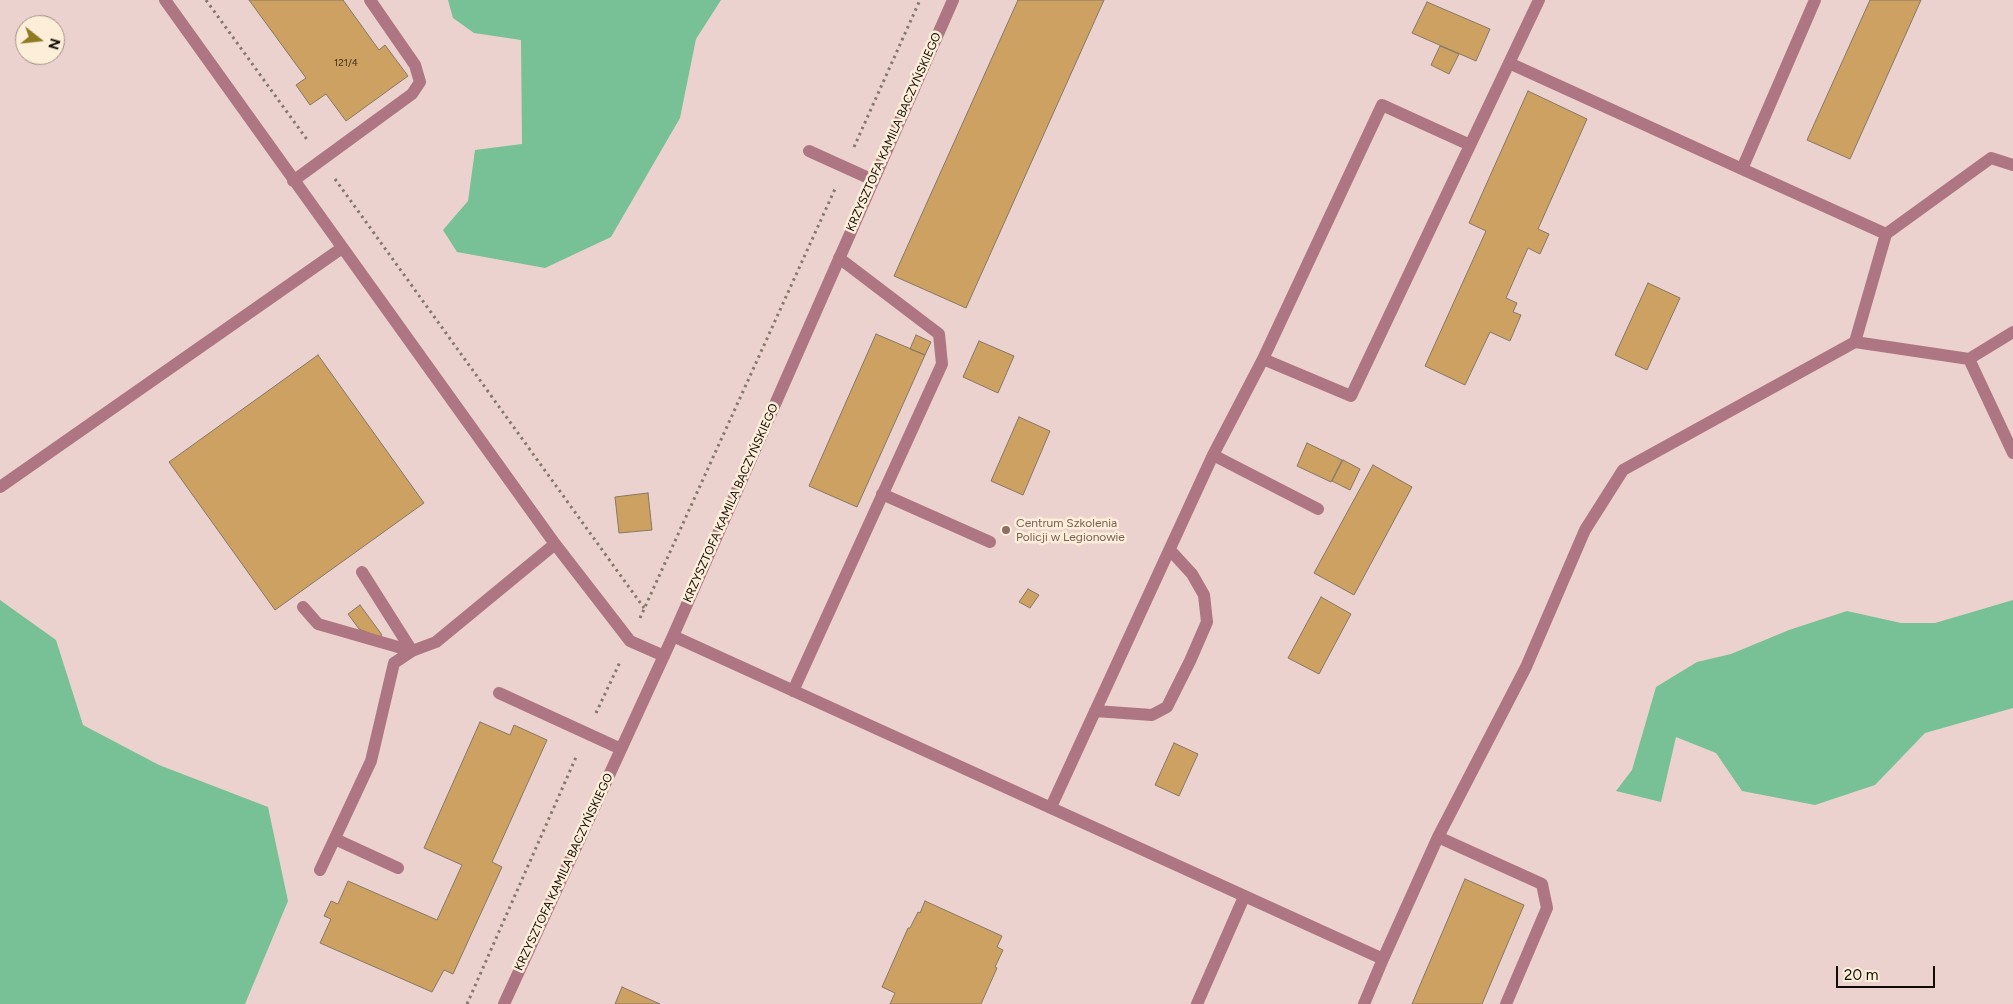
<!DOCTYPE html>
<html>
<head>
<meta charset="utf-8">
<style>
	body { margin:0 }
	#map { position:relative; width:2013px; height:1004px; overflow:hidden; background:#f0e1cc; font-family:Figtree,sans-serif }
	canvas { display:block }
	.north { position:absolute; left:15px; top:15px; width:50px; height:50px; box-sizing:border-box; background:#fdeed9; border:1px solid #9e9384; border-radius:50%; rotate:106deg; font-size:14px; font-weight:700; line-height:20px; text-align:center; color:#100b05 }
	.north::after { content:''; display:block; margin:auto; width:18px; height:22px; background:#8f7b21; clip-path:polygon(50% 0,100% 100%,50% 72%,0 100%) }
	.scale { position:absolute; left:1836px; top:966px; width:99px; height:22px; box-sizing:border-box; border:2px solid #100b05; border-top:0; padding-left:6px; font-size:15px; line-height:18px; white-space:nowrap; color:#100b05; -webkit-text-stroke:4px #fdeed9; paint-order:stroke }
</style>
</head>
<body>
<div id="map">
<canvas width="2013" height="1004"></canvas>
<div class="north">N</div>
<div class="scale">20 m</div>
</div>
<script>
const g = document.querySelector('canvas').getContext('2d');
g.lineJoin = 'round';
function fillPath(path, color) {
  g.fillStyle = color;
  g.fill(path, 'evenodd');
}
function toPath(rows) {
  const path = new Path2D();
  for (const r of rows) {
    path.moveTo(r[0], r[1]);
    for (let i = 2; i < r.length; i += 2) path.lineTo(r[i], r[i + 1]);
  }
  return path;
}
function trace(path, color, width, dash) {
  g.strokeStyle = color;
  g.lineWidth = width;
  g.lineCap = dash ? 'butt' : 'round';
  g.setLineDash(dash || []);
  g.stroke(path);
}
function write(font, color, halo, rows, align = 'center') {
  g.font = font + ' Figtree,sans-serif';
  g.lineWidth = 5;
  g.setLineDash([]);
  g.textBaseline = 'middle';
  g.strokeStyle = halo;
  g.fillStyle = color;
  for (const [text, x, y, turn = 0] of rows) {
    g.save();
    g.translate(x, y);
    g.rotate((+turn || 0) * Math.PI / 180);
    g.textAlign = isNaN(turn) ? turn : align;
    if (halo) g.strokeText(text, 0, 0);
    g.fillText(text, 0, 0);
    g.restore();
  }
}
const education = toPath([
	[0,0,2013,0,2013,1004,0,1004],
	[25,25,55,25,55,55,25,55]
]);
const forest = toPath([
	[448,0,721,0,696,39,680,118,611,237,545,268,457,252,443,230,468,201,475,150,522,144,521,40,474,33,453,18],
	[0,600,56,640,83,725,159,765,268,807,288,901,245,1004,0,1004],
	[2013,600,2013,708,1925,733,1875,785,1815,805,1742,791,1716,753,1676,737,1661,802,1616,791,1632,770,1656,687,1697,662,1731,654,1789,630,1847,611,1901,623,1935,623]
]);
const building = toPath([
	[249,0,343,0,379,50,385,45,408,76,346,121,326,94,310,105,296,85,306,78,249,0],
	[1018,0,1104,0,966,308,894,276,1018,0],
	[1870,0,1921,0,1850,159,1807,140,1870,0],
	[1427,2,1490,29,1476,61,1412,33,1427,2],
	[1440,46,1459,54,1449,74,1431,65,1440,46],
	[1528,91,1587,119,1538,229,1549,234,1540,254,1528,248,1506,298,1517,303,1513,312,1521,315,1510,341,1490,332,1465,385,1425,366,1486,231,1469,223,1528,91],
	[1648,283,1680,298,1647,370,1615,355,1648,283],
	[876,334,925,355,857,507,809,486,876,334],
	[916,335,931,342,925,355,910,349,916,335],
	[979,341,1014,356,998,393,963,377,979,341],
	[318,355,424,503,275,610,169,462,318,355],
	[1019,417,1050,431,1023,495,991,481,1019,417],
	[1307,443,1342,460,1331,482,1297,466,1307,443],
	[1343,460,1360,469,1350,490,1332,481,1343,460],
	[1373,465,1412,487,1354,595,1314,573,1373,465],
	[648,493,652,530,619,533,615,497,648,493],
	[1028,589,1039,595,1030,608,1019,602,1028,589],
	[1321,597,1351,614,1319,674,1288,658,1321,597],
	[360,605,382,635,379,637,359,629,348,614,360,605],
	[480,722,510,735,514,725,547,740,492,862,502,867,453,974,444,970,432,992,320,943,331,919,324,916,331,901,338,904,348,881,437,920,462,865,424,848,480,722],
	[1174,743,1198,754,1179,796,1155,785,1174,743],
	[1465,879,1524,905,1482,1004,1412,1004,1465,879],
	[925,901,1002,936,997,947,1003,950,995,967,997,968,981,1004,890,1004,895,993,882,987,908,928,910,928,918,912,920,913,925,901],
	[622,987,660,1004,615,1004,622,987]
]);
const path = toPath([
	[206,0,308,141],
	[854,147,920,0],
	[335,179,644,608],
	[640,618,835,189],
	[596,713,620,662],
	[467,1004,577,755]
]);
const service = toPath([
	[165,0,555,544,630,641,664,656],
	[1509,63,1742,169,1815,0],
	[809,151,873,180],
	[1742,169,1886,234],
	[293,181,412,94,420,82,415,65,370,0],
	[1855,342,1969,359,2013,332],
	[1263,359,1382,105,1470,145],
	[1969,359,2013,453],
	[1213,455,1318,509],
	[0,487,342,248],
	[882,494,990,542],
	[303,607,318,624,412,651,362,572],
	[673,636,1383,959,1438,837,1526,667,1585,530,1623,470,1855,342,1886,234,1991,158,2013,165],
	[793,691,942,364,939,334,839,258],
	[499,693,621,749],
	[1095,711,1152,715,1167,707,1190,661,1207,622,1204,595,1192,574,1170,550],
	[1051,807,1213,455,1263,359,1351,396,1539,0],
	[1438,837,1542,884,1547,908,1506,1004],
	[335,839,398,868],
	[320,870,371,761,394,663,412,651,436,642,555,544],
	[504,1004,673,636,953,0],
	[1197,1004,1244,897],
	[1364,1004,1383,959]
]);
const markers = [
	[1006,530,5,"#8d6e63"]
];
const numberNames = [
	["121/4",346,63]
];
const streetNames = [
	["KRZYSZTOFA KAMILA BACZYŃSKIEGO",894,132,-66],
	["KRZYSZTOFA KAMILA BACZYŃSKIEGO",731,503,-66],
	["KRZYSZTOFA KAMILA BACZYŃSKIEGO",564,872,-65]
];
const educationNames = [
	["Centrum Szkolenia",1016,523],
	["Policji w Legionowie",1016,537]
];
fillPath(education, '#ecd2ce');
fillPath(forest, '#78c095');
fillPath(building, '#cda162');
trace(building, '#867966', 1);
trace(path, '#83796b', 3, [2.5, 4]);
trace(service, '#ad7682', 12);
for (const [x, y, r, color] of markers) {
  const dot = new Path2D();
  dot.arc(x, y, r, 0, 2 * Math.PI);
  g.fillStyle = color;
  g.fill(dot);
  trace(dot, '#fdeed9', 2);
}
write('10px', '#3f301c', null, numberNames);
write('12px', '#100b05', '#fdeed9', streetNames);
write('12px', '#785e54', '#fdeed9', educationNames, 'left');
</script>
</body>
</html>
